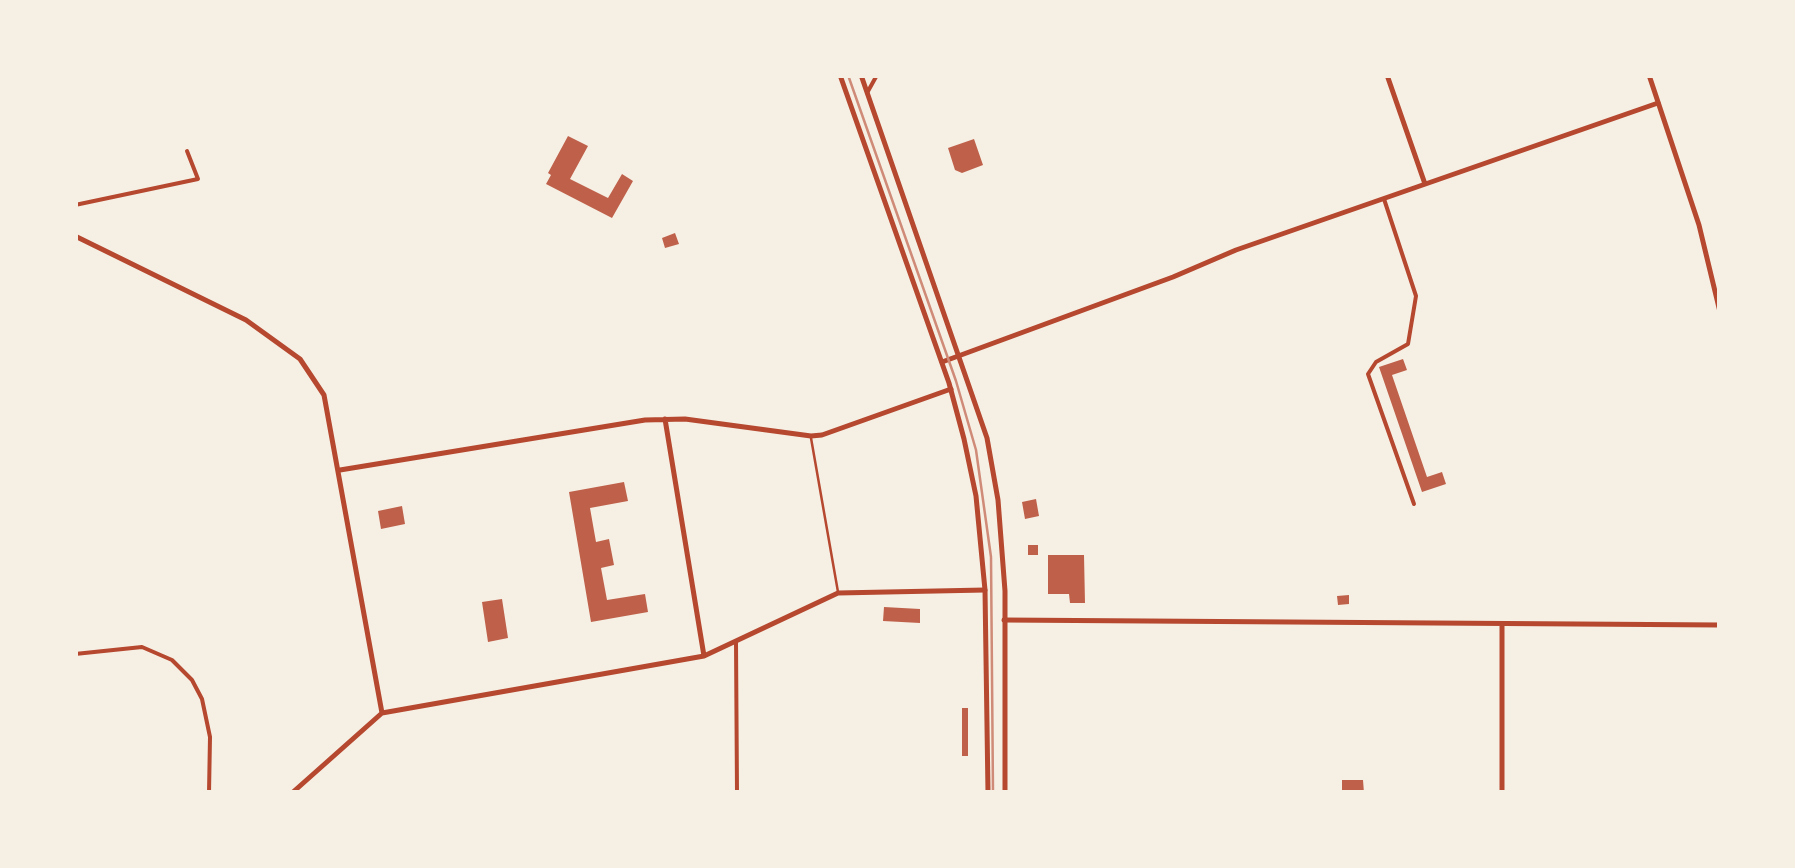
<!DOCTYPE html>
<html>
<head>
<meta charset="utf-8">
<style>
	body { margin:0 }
	#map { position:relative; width:1795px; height:868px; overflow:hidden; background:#f6efe4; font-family:Commissioner,sans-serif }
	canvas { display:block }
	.frame { position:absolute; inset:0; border:78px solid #f6efe4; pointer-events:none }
</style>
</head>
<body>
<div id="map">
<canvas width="1795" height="868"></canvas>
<div class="frame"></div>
</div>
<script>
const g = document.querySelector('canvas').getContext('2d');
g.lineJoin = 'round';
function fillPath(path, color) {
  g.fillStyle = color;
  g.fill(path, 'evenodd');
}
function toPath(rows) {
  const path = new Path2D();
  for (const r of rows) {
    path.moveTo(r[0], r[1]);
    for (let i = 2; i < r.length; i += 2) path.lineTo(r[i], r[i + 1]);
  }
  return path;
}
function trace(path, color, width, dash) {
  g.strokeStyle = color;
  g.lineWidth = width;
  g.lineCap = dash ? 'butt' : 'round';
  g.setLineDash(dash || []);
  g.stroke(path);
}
const building = toPath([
	[568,136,588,146,570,179,608,198,622,174,633,181,612,218,546,184,551,175,548,173],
	[974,139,983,165,962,173,955,170,948,148],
	[675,233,679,244,665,248,662,238],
	[1403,359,1407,370,1392,375,1427,477,1442,472,1446,484,1422,492,1379,367],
	[624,482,628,501,590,508,596,542,609,539,614,565,601,568,607,600,645,594,648,612,591,622,569,492],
	[1036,499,1039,516,1025,519,1022,502],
	[402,506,405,524,381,529,378,511],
	[1028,545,1038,545,1038,555,1028,555],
	[1048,555,1084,555,1085,603,1070,603,1069,594,1048,594],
	[1349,595,1349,604,1338,605,1337,596],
	[502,599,508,638,488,642,482,602],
	[884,607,920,609,920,623,883,621],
	[962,708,968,708,968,756,962,756],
	[1342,780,1363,780,1364,793,1342,793]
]);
const pedestrian = toPath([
	[811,438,838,592]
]);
const minor = toPath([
	[867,93,877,75],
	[1384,199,1416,296,1408,344,1376,362,1368,374,1414,504],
	[75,205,198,179,187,151],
	[736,642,737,793],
	[75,654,142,647,172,660,192,680,202,699,210,737,209,793]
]);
const tertiary = toPath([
	[1387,75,1425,184],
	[75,236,246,320,300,359,324,395,382,713,292,793],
	[942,362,1173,277,1236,250,1658,103],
	[665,419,704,656],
	[340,470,645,420,685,419,811,436,822,435,951,389],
	[1004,620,1720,625],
	[382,713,704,656,838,593,985,590],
	[1502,793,1502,624]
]);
const secondary = toPath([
	[840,75,949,383,964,439,976,496,985,590,988,793],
	[861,75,987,438,998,500,1005,591,1005,793],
	[1649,75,1699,225,1720,312]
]);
const tram = toPath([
	[848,75,956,381,976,450,991,557,993,793]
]);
fillPath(building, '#bf614a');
trace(pedestrian, '#b5482f', 2.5);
trace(minor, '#b5482f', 4);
trace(tertiary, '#b5482f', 5);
trace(secondary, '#b5482f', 5);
trace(tram, '#cf8b77', 2.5);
</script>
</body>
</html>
